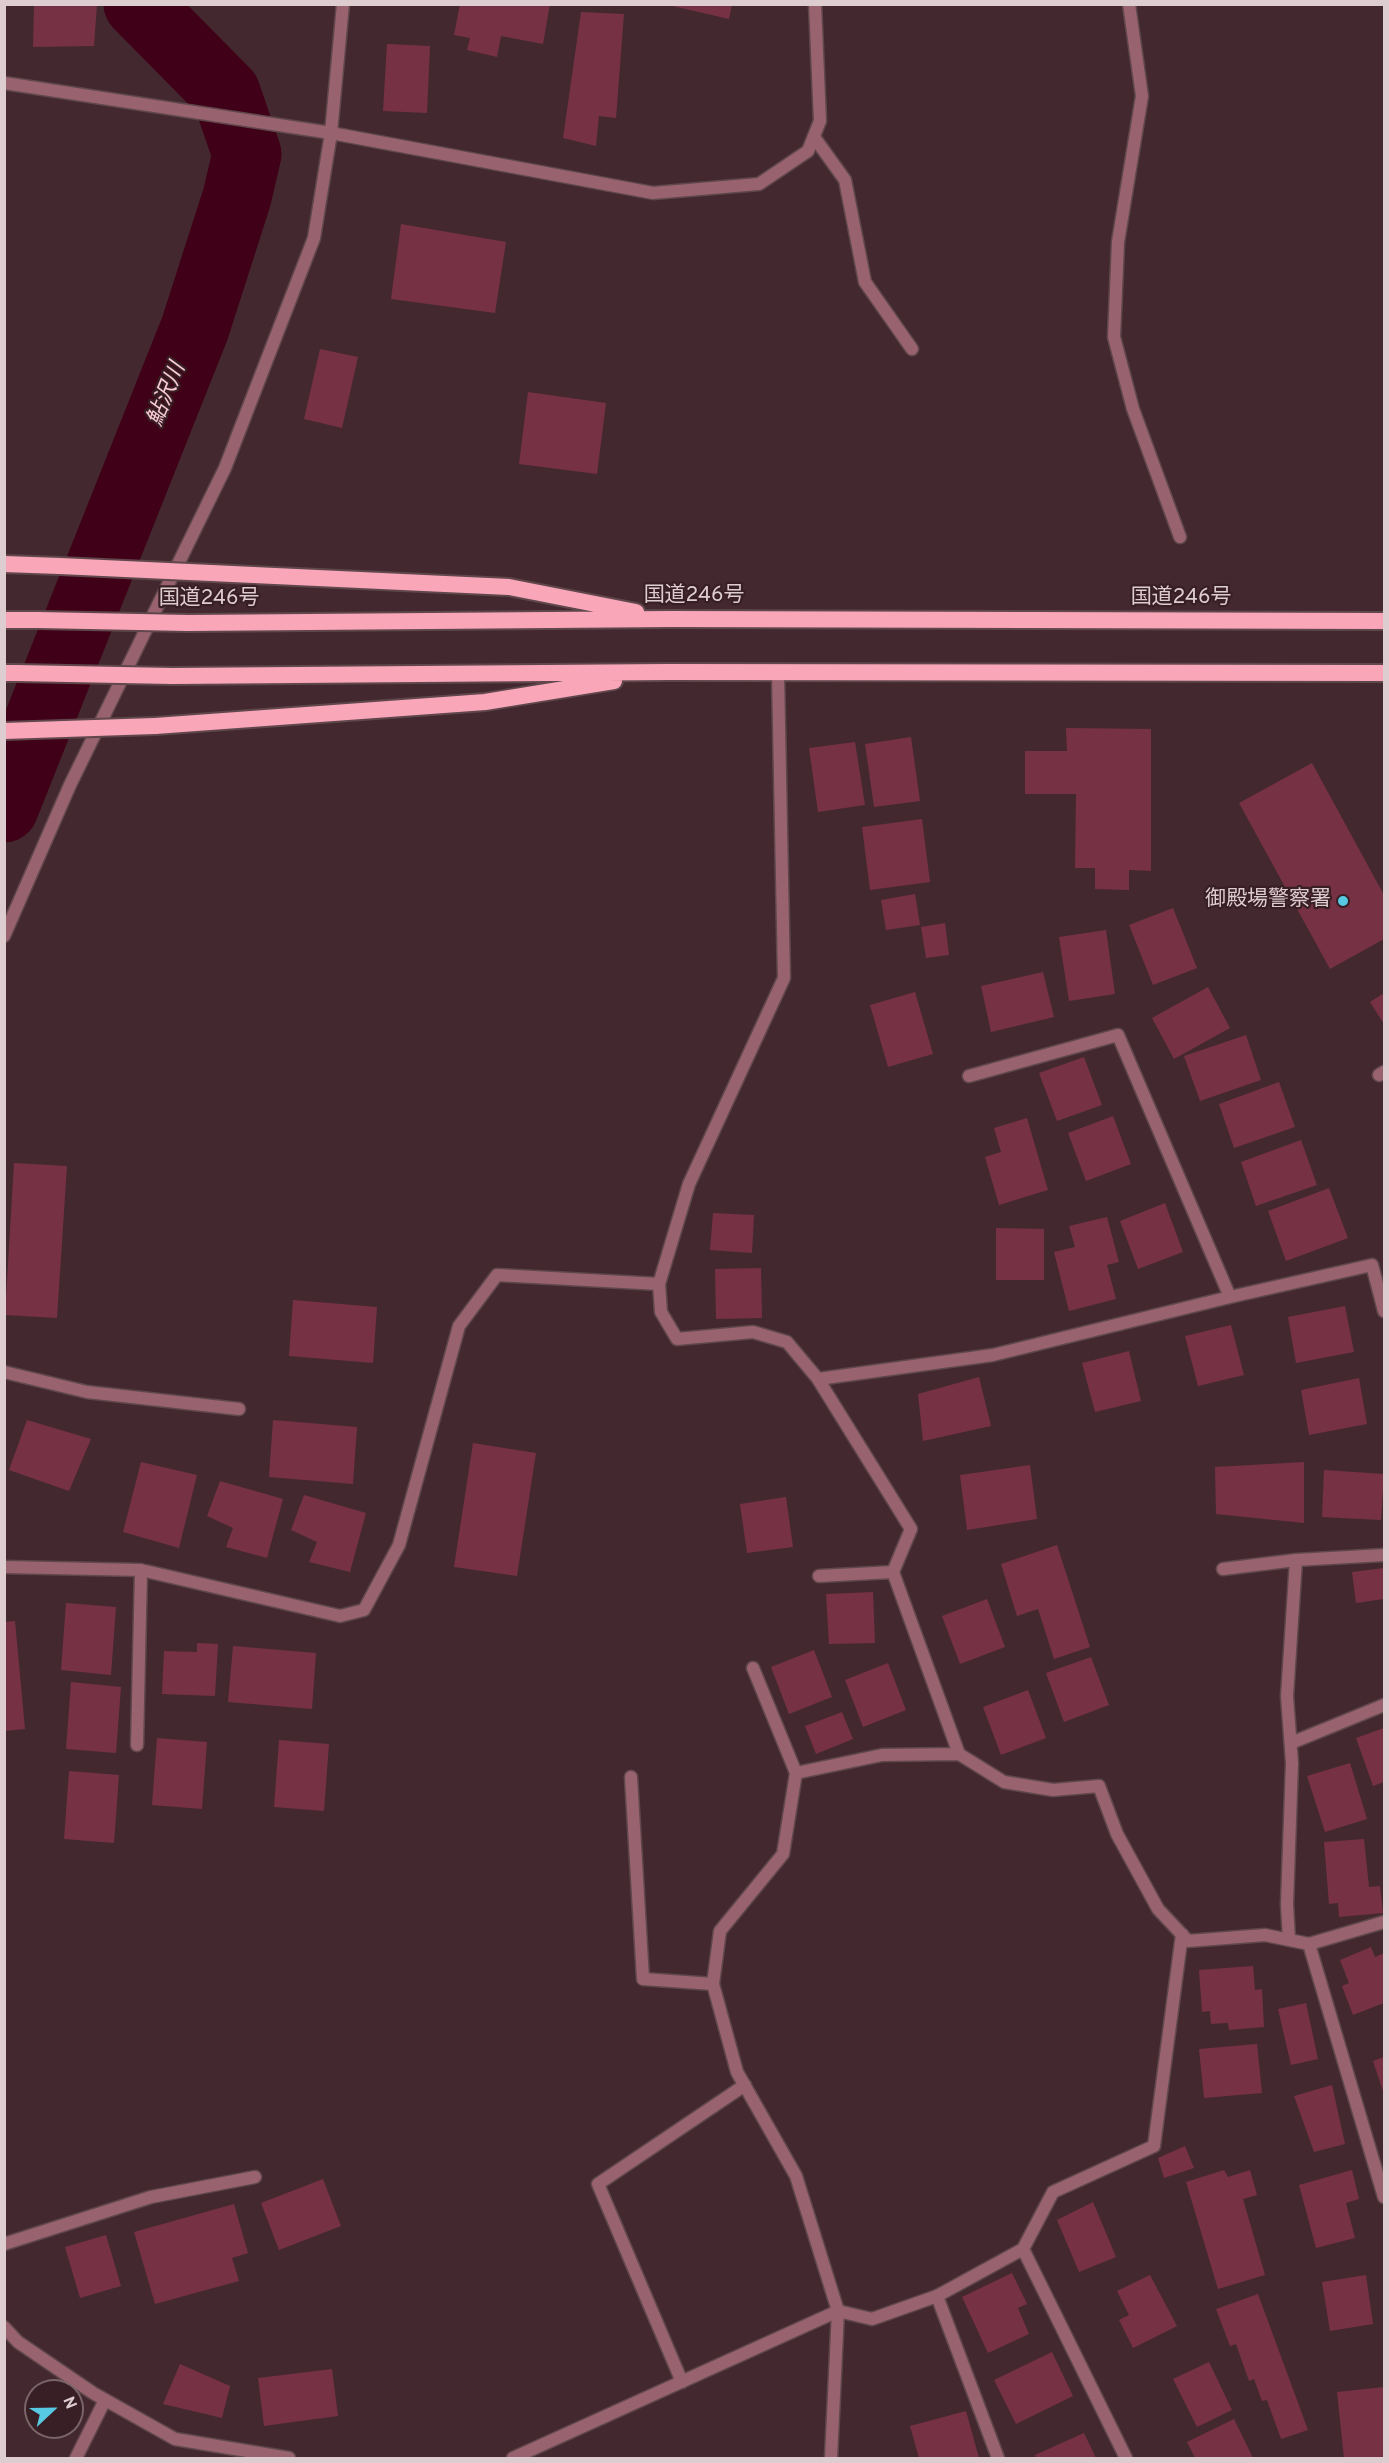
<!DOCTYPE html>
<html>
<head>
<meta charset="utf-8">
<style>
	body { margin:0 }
	#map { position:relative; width:1389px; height:2463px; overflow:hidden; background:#43292f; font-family:Overpass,sans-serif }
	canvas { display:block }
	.frame { position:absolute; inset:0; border:6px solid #decdd0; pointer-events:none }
	.north { position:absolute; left:24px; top:2379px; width:60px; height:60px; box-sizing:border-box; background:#381f25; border:2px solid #7a6569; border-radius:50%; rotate:68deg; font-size:16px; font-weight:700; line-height:24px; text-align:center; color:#decdd0 }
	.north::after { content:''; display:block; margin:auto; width:21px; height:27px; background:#58c9e3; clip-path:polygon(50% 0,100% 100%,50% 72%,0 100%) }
</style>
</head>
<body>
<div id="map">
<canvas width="1389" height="2463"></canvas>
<div class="frame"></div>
<div class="north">N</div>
</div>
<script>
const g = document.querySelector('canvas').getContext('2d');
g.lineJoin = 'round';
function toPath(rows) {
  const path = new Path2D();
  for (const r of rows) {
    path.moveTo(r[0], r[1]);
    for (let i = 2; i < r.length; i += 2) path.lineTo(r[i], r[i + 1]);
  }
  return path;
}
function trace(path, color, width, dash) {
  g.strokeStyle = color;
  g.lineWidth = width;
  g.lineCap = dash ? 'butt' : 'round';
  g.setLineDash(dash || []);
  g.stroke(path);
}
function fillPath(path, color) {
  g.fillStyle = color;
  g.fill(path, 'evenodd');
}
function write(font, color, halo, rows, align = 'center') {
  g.font = font + ' Overpass,"Noto Sans JP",sans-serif';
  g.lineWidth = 4.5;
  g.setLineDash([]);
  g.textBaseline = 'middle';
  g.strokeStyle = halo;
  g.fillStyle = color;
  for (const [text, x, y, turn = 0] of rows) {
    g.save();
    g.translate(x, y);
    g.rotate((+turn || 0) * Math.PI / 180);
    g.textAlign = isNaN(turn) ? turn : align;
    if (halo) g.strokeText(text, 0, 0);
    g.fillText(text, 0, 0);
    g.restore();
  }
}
const river = toPath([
	[4,808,195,328,237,197,247,154,226,93,138,4]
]);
const building = toPath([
	[34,4,97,4,94,46,33,47],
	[460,4,550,4,543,44,501,36,497,57,467,50,470,38,454,35],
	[664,4,732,4,729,19],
	[581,12,624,14,616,118,599,116,596,146,563,138],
	[387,44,430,46,427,113,383,111],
	[401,224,506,242,495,313,391,299],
	[320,349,358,357,342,428,304,419],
	[528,392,606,403,597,474,519,464],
	[1066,728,1151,729,1151,871,1129,870,1129,890,1095,889,1095,868,1075,868,1076,794,1025,794,1025,751,1067,751],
	[911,737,920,801,874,807,865,744],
	[855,742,865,805,818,812,809,748],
	[1312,763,1384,895,1384,939,1330,969,1239,803],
	[922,819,930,882,870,890,862,827],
	[915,894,920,925,886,930,881,900],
	[1173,908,1197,968,1153,985,1129,925],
	[945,923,949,955,926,958,921,927],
	[1106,930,1115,994,1069,1001,1059,937],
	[1043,972,1054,1017,991,1032,981,986],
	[1208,987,1230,1028,1174,1059,1152,1018],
	[915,992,933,1054,888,1067,870,1005],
	[1384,993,1384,1024,1370,1002],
	[1246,1035,1261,1080,1200,1101,1184,1056],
	[1084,1057,1102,1105,1057,1121,1039,1073],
	[1279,1082,1295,1127,1234,1148,1219,1104],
	[1113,1116,1131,1164,1086,1181,1068,1133],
	[1027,1118,1048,1190,999,1205,985,1157,1001,1152,994,1128],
	[1301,1140,1317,1185,1256,1206,1241,1162],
	[14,1163,67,1166,57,1318,5,1315],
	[1329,1188,1348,1238,1286,1261,1268,1211],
	[1165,1203,1183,1252,1138,1269,1120,1221],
	[713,1213,754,1215,752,1253,710,1250],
	[1107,1217,1119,1262,1107,1265,1116,1299,1069,1311,1054,1252,1075,1247,1069,1226],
	[996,1228,1044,1229,1044,1280,996,1280],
	[761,1268,762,1318,716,1319,715,1269],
	[293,1300,377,1307,373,1363,289,1356],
	[1345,1306,1354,1352,1296,1363,1288,1317],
	[1231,1325,1244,1375,1198,1386,1185,1336],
	[1129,1351,1141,1401,1095,1412,1082,1363],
	[979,1377,991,1426,923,1441,918,1394],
	[1359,1378,1367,1424,1309,1435,1301,1390],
	[27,1420,91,1439,69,1491,9,1470],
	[273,1420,357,1427,353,1484,269,1477],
	[473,1443,536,1453,517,1576,454,1567],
	[141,1462,197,1475,179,1548,123,1532],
	[1304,1462,1304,1523,1216,1514,1215,1467],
	[1030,1465,1037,1519,967,1530,960,1475],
	[1324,1470,1384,1474,1381,1520,1322,1517],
	[220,1481,283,1499,267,1558,226,1547,233,1528,207,1516],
	[304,1495,366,1513,350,1572,309,1562,317,1542,291,1530],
	[786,1497,793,1547,747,1553,740,1504],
	[1057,1545,1090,1647,1054,1659,1038,1609,1017,1616,1001,1564],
	[1384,1568,1384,1599,1356,1603,1352,1572],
	[873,1592,875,1643,829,1644,826,1594],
	[987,1599,1005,1647,960,1664,942,1616],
	[66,1603,116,1607,111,1675,61,1670],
	[15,1621,25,1729,4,1731,4,1622],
	[197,1643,218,1644,215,1696,162,1694,164,1651,197,1652],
	[233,1646,316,1653,312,1709,228,1702],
	[814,1650,832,1697,789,1714,771,1667],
	[1091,1657,1109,1705,1064,1722,1046,1673],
	[888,1663,906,1710,863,1727,845,1680],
	[71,1682,121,1687,116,1753,66,1749],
	[1028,1690,1046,1738,1001,1755,983,1707],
	[842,1712,853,1739,816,1754,805,1726],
	[1384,1728,1384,1782,1373,1786,1356,1738],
	[157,1738,207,1742,202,1809,152,1805],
	[279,1740,329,1744,324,1811,274,1807],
	[1350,1763,1367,1819,1325,1832,1307,1776],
	[69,1771,119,1775,114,1843,64,1839],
	[1364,1839,1369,1887,1380,1886,1383,1913,1339,1917,1338,1903,1329,1904,1324,1842],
	[1371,1947,1375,1957,1384,1953,1384,2003,1353,2015,1342,1986,1349,1983,1340,1960],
	[1253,1966,1255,1990,1262,1989,1264,2027,1229,2030,1228,2023,1211,2024,1210,2011,1202,2012,1199,1970],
	[1306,2003,1318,2059,1291,2065,1278,2009],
	[1257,2044,1262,2093,1204,2098,1199,2049],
	[1384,2057,1384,2094,1373,2061],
	[1332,2085,1345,2144,1314,2152,1294,2096],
	[1185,2146,1194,2168,1164,2178,1158,2158],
	[1224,2170,1228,2177,1250,2170,1257,2195,1243,2199,1265,2275,1218,2289,1186,2182],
	[1352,2170,1359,2199,1346,2203,1355,2238,1316,2248,1299,2185],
	[323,2179,341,2226,279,2250,261,2203],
	[1093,2202,1116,2257,1079,2272,1057,2220],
	[234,2204,248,2253,232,2258,239,2281,155,2304,134,2232],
	[106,2235,121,2286,80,2298,65,2247],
	[1012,2273,1027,2304,1018,2308,1029,2334,988,2353,962,2297],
	[1150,2275,1177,2326,1133,2348,1119,2320,1129,2315,1117,2291],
	[1366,2275,1373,2324,1330,2331,1322,2282],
	[1258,2294,1308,2430,1281,2439,1267,2400,1262,2401,1254,2379,1249,2381,1236,2344,1230,2346,1216,2309],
	[1052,2352,1073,2396,1016,2424,994,2380],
	[1209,2362,1232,2410,1197,2427,1173,2379],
	[180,2364,230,2386,222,2418,163,2404],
	[332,2369,338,2416,264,2426,258,2378],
	[1384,2387,1384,2458,1344,2458,1337,2392],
	[966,2411,979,2458,919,2458,910,2426],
	[1234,2419,1253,2458,1195,2458,1187,2442],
	[1084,2433,1096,2458,1036,2458,1035,2455]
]);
const service = toPath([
	[1129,4,1142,96,1118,242,1114,337,1133,409,1180,537],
	[814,137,845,180,865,282,912,349],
	[937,2296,998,2458],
	[831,2458,838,2311]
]);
const minor = toPath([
	[4,83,331,133,653,193,759,184,808,151,820,121,815,4],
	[778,674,784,978,689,1184,659,1284,661,1312,677,1339,753,1332,787,1342,818,1379,911,1529,893,1572,959,1754,882,1755,796,1773,783,1854,720,1931,713,1984,737,2072,796,2176,838,2311],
	[4,936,70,785,225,468,314,238,331,133,343,4],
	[1379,1075,1384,1072],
	[969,1076,1118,1035,1230,1297,1372,1265,1384,1311],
	[4,1372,87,1392,239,1409],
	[818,1379,993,1355,1230,1297],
	[4,1567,141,1570,340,1616,364,1610,399,1545,459,1326,497,1275,659,1284],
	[1223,1569,1296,1560,1384,1555],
	[819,1576,893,1572],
	[753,1668,796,1773],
	[1291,1743,1384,1705],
	[137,1745,141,1570],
	[959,1754,1004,1782,1053,1790,1099,1786,1117,1834,1158,1909,1188,1941,1265,1935,1309,1944,1384,1922],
	[631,1777,643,1979,713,1984],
	[1289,1940,1287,1904,1292,1763,1287,1696,1296,1560],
	[1309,1944,1384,2197],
	[4,2244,151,2197,255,2177],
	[1023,2249,1126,2458],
	[4,2327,18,2342,93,2393,175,2439,289,2458],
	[682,2382,598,2184,745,2085],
	[76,2458,105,2400],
	[513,2458,838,2311,872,2319,937,2296,1023,2249,1053,2192,1154,2146,1182,1934]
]);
const trunk = toPath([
	[4,564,60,566],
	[211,573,509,587,636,612],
	[4,620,38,620],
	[188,623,670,619,1384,621],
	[4,673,17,673],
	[172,676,668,672,1384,673],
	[155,726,485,702,614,681]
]);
const trunkBridge = toPath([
	[60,566,211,573],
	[38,620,188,623],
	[17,673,172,676],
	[4,731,155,726]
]);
const markers = [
	[1343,901,6,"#58c9e3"]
];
const streetNames = [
	["国道246号",694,597],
	["国道246号",1181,599],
	["国道246号",209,600]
];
const poiNames = [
	["御殿場警察署",1331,901]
];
const waterNames = [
	["鮎沢川",168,395,-68]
];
trace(river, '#400017', 69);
fillPath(building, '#773144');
trace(service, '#5f474c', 15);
trace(minor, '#5f474c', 15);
trace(trunk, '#5f474c', 20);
trace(service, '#98626e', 12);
trace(minor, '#98626e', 12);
trace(trunk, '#faa6b9', 16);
trace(trunkBridge, '#5f474c', 20, []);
trace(trunkBridge, '#faa6b9', 16);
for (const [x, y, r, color] of markers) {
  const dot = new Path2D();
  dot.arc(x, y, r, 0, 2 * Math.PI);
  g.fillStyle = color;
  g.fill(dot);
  trace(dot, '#381f25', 2);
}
write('21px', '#decdd0', '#381f25', streetNames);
write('21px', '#decdd0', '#381f25', poiNames, 'right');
write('italic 22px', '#f9cbd4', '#381f25', waterNames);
</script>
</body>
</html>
